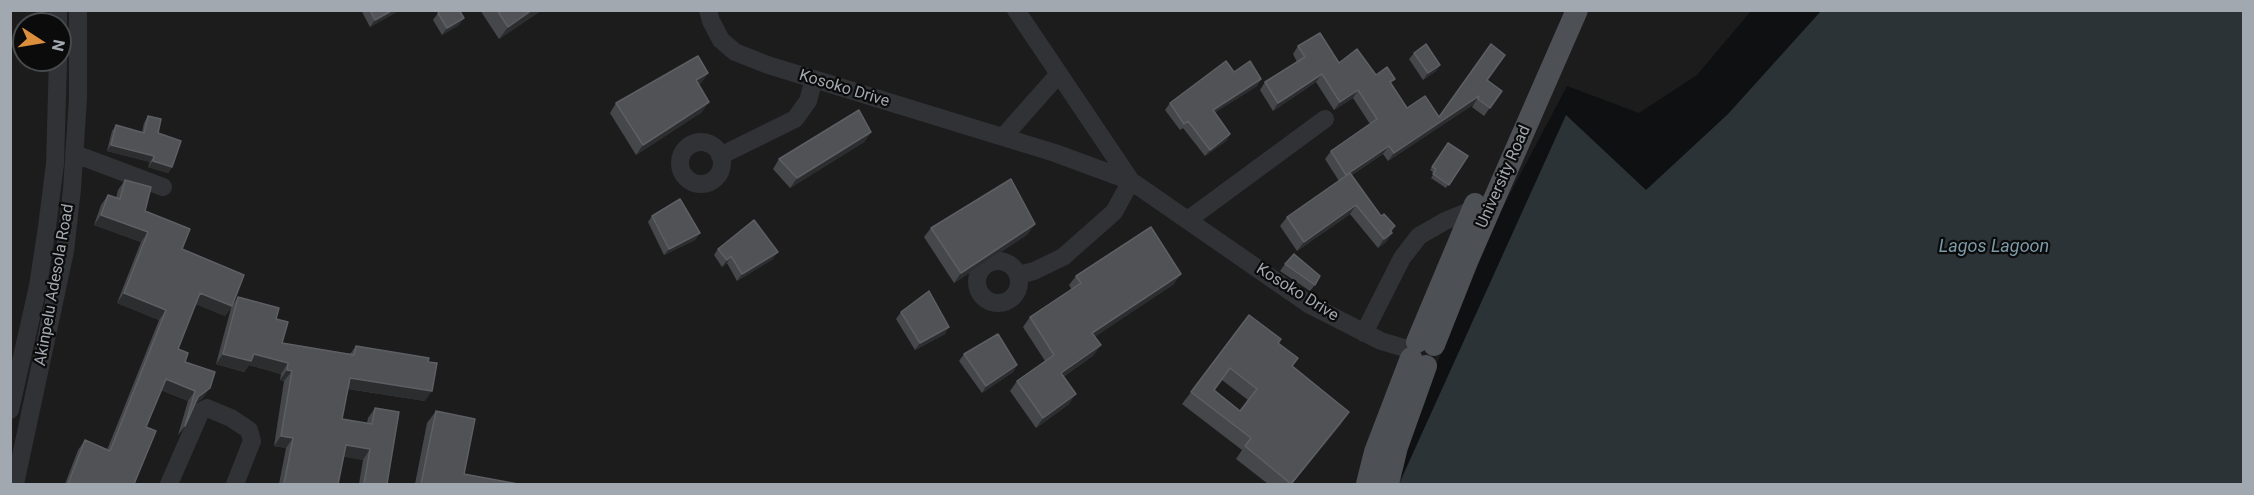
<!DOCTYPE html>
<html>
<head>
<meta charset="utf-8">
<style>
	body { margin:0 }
	#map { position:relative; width:2254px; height:495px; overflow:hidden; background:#0f1011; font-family:Roboto,sans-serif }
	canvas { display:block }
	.frame { position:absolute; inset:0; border:12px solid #a2a8b0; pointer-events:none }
	.north { position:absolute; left:12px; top:12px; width:60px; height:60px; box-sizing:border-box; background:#0b0b0b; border:2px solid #474a4d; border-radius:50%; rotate:102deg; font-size:16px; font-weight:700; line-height:24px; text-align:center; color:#a2a8b0 }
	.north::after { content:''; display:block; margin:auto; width:21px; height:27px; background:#db8f3d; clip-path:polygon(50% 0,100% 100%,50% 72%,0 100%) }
</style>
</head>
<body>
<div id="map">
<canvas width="2254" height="495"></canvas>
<div class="frame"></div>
<div class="north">N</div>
</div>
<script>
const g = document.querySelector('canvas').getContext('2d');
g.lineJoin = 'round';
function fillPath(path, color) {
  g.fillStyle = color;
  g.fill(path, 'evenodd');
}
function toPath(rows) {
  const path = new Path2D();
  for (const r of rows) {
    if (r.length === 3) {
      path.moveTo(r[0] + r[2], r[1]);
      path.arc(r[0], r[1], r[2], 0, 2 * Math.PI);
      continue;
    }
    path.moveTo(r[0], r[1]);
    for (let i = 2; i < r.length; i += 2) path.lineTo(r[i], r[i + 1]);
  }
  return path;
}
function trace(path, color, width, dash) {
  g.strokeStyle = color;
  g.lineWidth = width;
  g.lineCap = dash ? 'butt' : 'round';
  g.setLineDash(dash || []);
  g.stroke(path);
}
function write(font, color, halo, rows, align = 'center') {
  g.font = font + ' Roboto,sans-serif';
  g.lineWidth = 4.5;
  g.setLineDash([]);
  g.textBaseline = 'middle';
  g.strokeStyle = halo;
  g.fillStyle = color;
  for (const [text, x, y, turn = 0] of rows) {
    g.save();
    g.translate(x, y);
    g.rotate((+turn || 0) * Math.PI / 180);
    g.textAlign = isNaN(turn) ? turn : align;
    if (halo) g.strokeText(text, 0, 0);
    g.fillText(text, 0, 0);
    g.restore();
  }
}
const built = toPath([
	[10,11,1751,11,1697,75,1639,113,1567,86,1502,209,1386,484,11,484],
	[24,24,60,24,60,60,24,60]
]);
const water = toPath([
	[1821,11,2243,11,2243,484,1399,484,1566,115,1646,190,1728,114]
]);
const minor = toPath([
	[708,10,711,21,721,40,735,52,768,65,1055,153,1131,181,1310,305,1381,341,1411,350],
	[1016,10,1131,181],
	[58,24,58,10],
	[1003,137,1058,75],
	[701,163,21],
	[75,154,163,187],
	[720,156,795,119,808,101,814,79],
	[1189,219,1325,119],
	[998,282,21],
	[1018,275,1034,271,1063,257,1114,212,1131,181],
	[1364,333,1402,258,1419,236,1445,221,1472,210],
	[10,410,38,286,47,227,55,164,58,60],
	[15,484,65,251,72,189,78,98,78,10],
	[169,484,201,411,207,408,231,418,249,430,252,441,235,484]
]);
const major = toPath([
	[1417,342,1475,204],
	[1434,345,1468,259,1577,10],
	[1367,484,1375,452,1411,358],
	[1388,484,1397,447,1426,366]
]);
const wall = toPath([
	[361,10,400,10,370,27],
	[480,10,542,10,499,39],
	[438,13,459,25,442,35,433,20],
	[1298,46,1339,63,1376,75,1391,84,1407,108,1439,117,1487,80,1502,91,1484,116,1472,107,1474,104,1388,161,1383,154,1352,175,1381,216,1395,226,1386,242,1378,248,1350,214,1297,251,1280,226,1287,217,1339,181,1325,159,1331,151,1370,124,1353,98,1334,110,1316,82,1273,111,1260,90,1265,82,1297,62,1293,54],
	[1414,53,1440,65,1436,71,1423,80,1409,59],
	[1234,72,1261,79,1257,86,1214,113,1230,134,1226,141,1205,156,1183,128,1180,130,1165,110,1170,103],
	[708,73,701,83,699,84,702,112,636,155,610,113,616,103],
	[148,116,158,133,172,167,168,173,148,167,150,162,107,151,112,131,116,125,142,132,144,123],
	[871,132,864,142,790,188,773,169,779,159],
	[1448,143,1468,156,1446,188,1431,178,1434,173,1430,170],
	[125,180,145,211,182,249,232,306,225,316,196,304,178,349,203,398,194,404,185,426,178,435,188,401,161,390,146,427,134,484,65,484,78,450,85,440,107,450,159,320,117,303,141,242,94,225,101,205,108,195,116,198,118,190],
	[652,216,700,233,695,240,664,255,648,222],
	[931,228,1028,234,954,283,924,237],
	[718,249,773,259,737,281,727,263,722,267,714,255],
	[1285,264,1315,285,1310,291,1280,271],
	[1076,276,1174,284,1095,336,1094,355,1063,377,1069,404,1036,428,1010,391,1017,381,1045,361,1023,327,1030,317,1072,290,1069,285],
	[238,297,276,319,282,343,350,354,356,346,425,401,348,389,342,419,367,423,368,418,375,408,387,484,359,484,363,460,343,456,338,484,279,484,286,448,274,446,284,381,280,380,281,374,249,365,244,372,216,364,231,308],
	[901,312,945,334,915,350,896,319],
	[1249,315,1279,343,1293,366,1349,412,1341,424,1292,484,1268,484,1236,459,1242,450,1182,404],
	[1222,380,1248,400,1240,411,1214,390],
	[964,354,1017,365,1013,372,982,393,959,361],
	[436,411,464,474,518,484,415,484,427,423]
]);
const shadedWall = toPath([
	[393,10,400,10,370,27,375,20],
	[532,10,542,10,499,39,508,27],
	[464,18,459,25,442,35,447,28],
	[1440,65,1436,71,1423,80,1428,73],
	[708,73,701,83,690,89,696,80],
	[1322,74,1316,82,1273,111,1278,103],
	[1261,79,1257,86,1208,117,1213,110],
	[1358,90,1353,98,1334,110,1340,102],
	[1479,96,1474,104,1388,161,1394,153],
	[709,102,702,112,636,155,643,145],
	[871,132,864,142,790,188,797,178],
	[1230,134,1226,141,1205,156,1210,150],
	[111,145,154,156,150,162,107,151],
	[1389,146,1383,154,1340,183,1346,175],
	[153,161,172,167,168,173,148,167],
	[1356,205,1350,214,1297,251,1304,242],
	[101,215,148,232,141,242,94,225],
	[1035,224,1028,234,954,283,961,273],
	[700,233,695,240,664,255,669,249],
	[1392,233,1386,242,1378,248,1384,239],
	[778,252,773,259,737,281,742,274],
	[731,256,727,263,722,267,727,260],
	[1181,274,1174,284,1086,343,1092,333],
	[124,293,166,310,159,320,117,303],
	[200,293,232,306,225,316,193,303],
	[949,327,945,334,915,350,920,343],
	[1101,345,1094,355,1054,383,1061,373],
	[223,354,254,354,288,363,281,374,249,365,244,372,216,364],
	[1017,365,1013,372,982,393,986,386],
	[287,370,292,371,284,381,280,380],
	[350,378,432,391,425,401,343,388],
	[166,379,195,391,188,401,159,389],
	[210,388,203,398,191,406,198,397],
	[1076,394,1069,404,1036,428,1043,418],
	[1349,412,1341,424,1292,484,1291,484],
	[281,436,293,438,286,448,274,446],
	[346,445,370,449,363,460,338,456]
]);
const building = toPath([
	[370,10,393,10,375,20,370,10],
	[442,10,459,10,464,18,447,28,438,13,442,10],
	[497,10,532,10,508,27,497,10],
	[1320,33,1339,63,1357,49,1376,75,1387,67,1395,79,1390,82,1407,108,1425,96,1439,117,1491,44,1505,55,1487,80,1502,91,1490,108,1478,99,1479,96,1394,153,1389,146,1346,175,1331,151,1377,119,1358,90,1340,102,1322,74,1278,103,1265,82,1305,57,1298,46,1320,33],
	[1426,44,1440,65,1428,73,1414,53,1426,44],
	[698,56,708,73,696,80,709,102,643,145,616,103,698,56],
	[1226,61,1234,72,1250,61,1261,79,1213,110,1230,134,1210,150,1188,121,1184,124,1170,103,1226,61],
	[859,110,871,132,797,178,779,159,859,110],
	[148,116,161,119,158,133,181,141,172,167,153,161,154,156,111,145,116,125,144,133,148,116],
	[1448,143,1468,156,1449,185,1433,174,1436,169,1432,167,1448,143],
	[1350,173,1381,216,1384,214,1395,226,1390,230,1392,233,1384,239,1356,205,1304,242,1287,217,1350,173],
	[1011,179,1035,224,961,273,931,228,1011,179],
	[125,180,151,187,145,211,190,229,182,249,244,275,232,306,200,293,178,349,188,353,185,362,215,372,210,388,198,397,185,426,195,391,166,379,146,427,156,431,134,484,68,484,85,440,110,451,166,310,124,293,148,232,101,215,108,195,120,199,125,180],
	[680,199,700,233,669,249,652,216,680,199],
	[754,220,778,252,742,274,731,256,727,260,718,249,754,220],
	[1151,227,1181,274,1092,333,1101,345,1061,373,1076,394,1043,418,1017,381,1054,355,1030,317,1081,283,1076,276,1151,227],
	[1294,254,1320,276,1315,285,1285,264,1294,254],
	[929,291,949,327,920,343,901,312,929,291],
	[238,297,279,308,276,319,288,322,282,343,354,355,356,346,429,358,428,362,437,363,432,391,350,378,342,419,372,424,375,408,399,412,387,484,364,484,370,449,346,445,338,484,284,484,293,438,281,436,292,371,287,370,288,363,254,354,251,361,223,354,238,297],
	[1249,315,1281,339,1278,343,1298,358,1292,366,1349,412,1291,484,1245,446,1251,438,1191,392,1249,315],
	[1230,368,1257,389,1240,411,1214,390,1230,368],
	[998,334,1017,365,986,386,964,354,998,334],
	[436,411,475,419,464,474,518,484,421,484,436,411]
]);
const streetNames = [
	["Kosoko Drive",844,89,17],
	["University Road",1504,177,-66],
	["Akinpelu Adesola Road",55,285,-80],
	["Kosoko Drive",1297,293,32]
];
const waterNames = [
	["Lagos Lagoon",1994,247]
];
fillPath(built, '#1c1c1d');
fillPath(water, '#2b3337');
trace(minor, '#313235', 18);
trace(major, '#4d5054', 22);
fillPath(wall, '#46474b');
fillPath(shadedWall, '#2c2d2f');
fillPath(building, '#505256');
trace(building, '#5d5f64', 1.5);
write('16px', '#a2a8b0', '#0b0b0b', streetNames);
write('italic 18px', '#7c9aa8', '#0b0b0b', waterNames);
</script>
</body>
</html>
